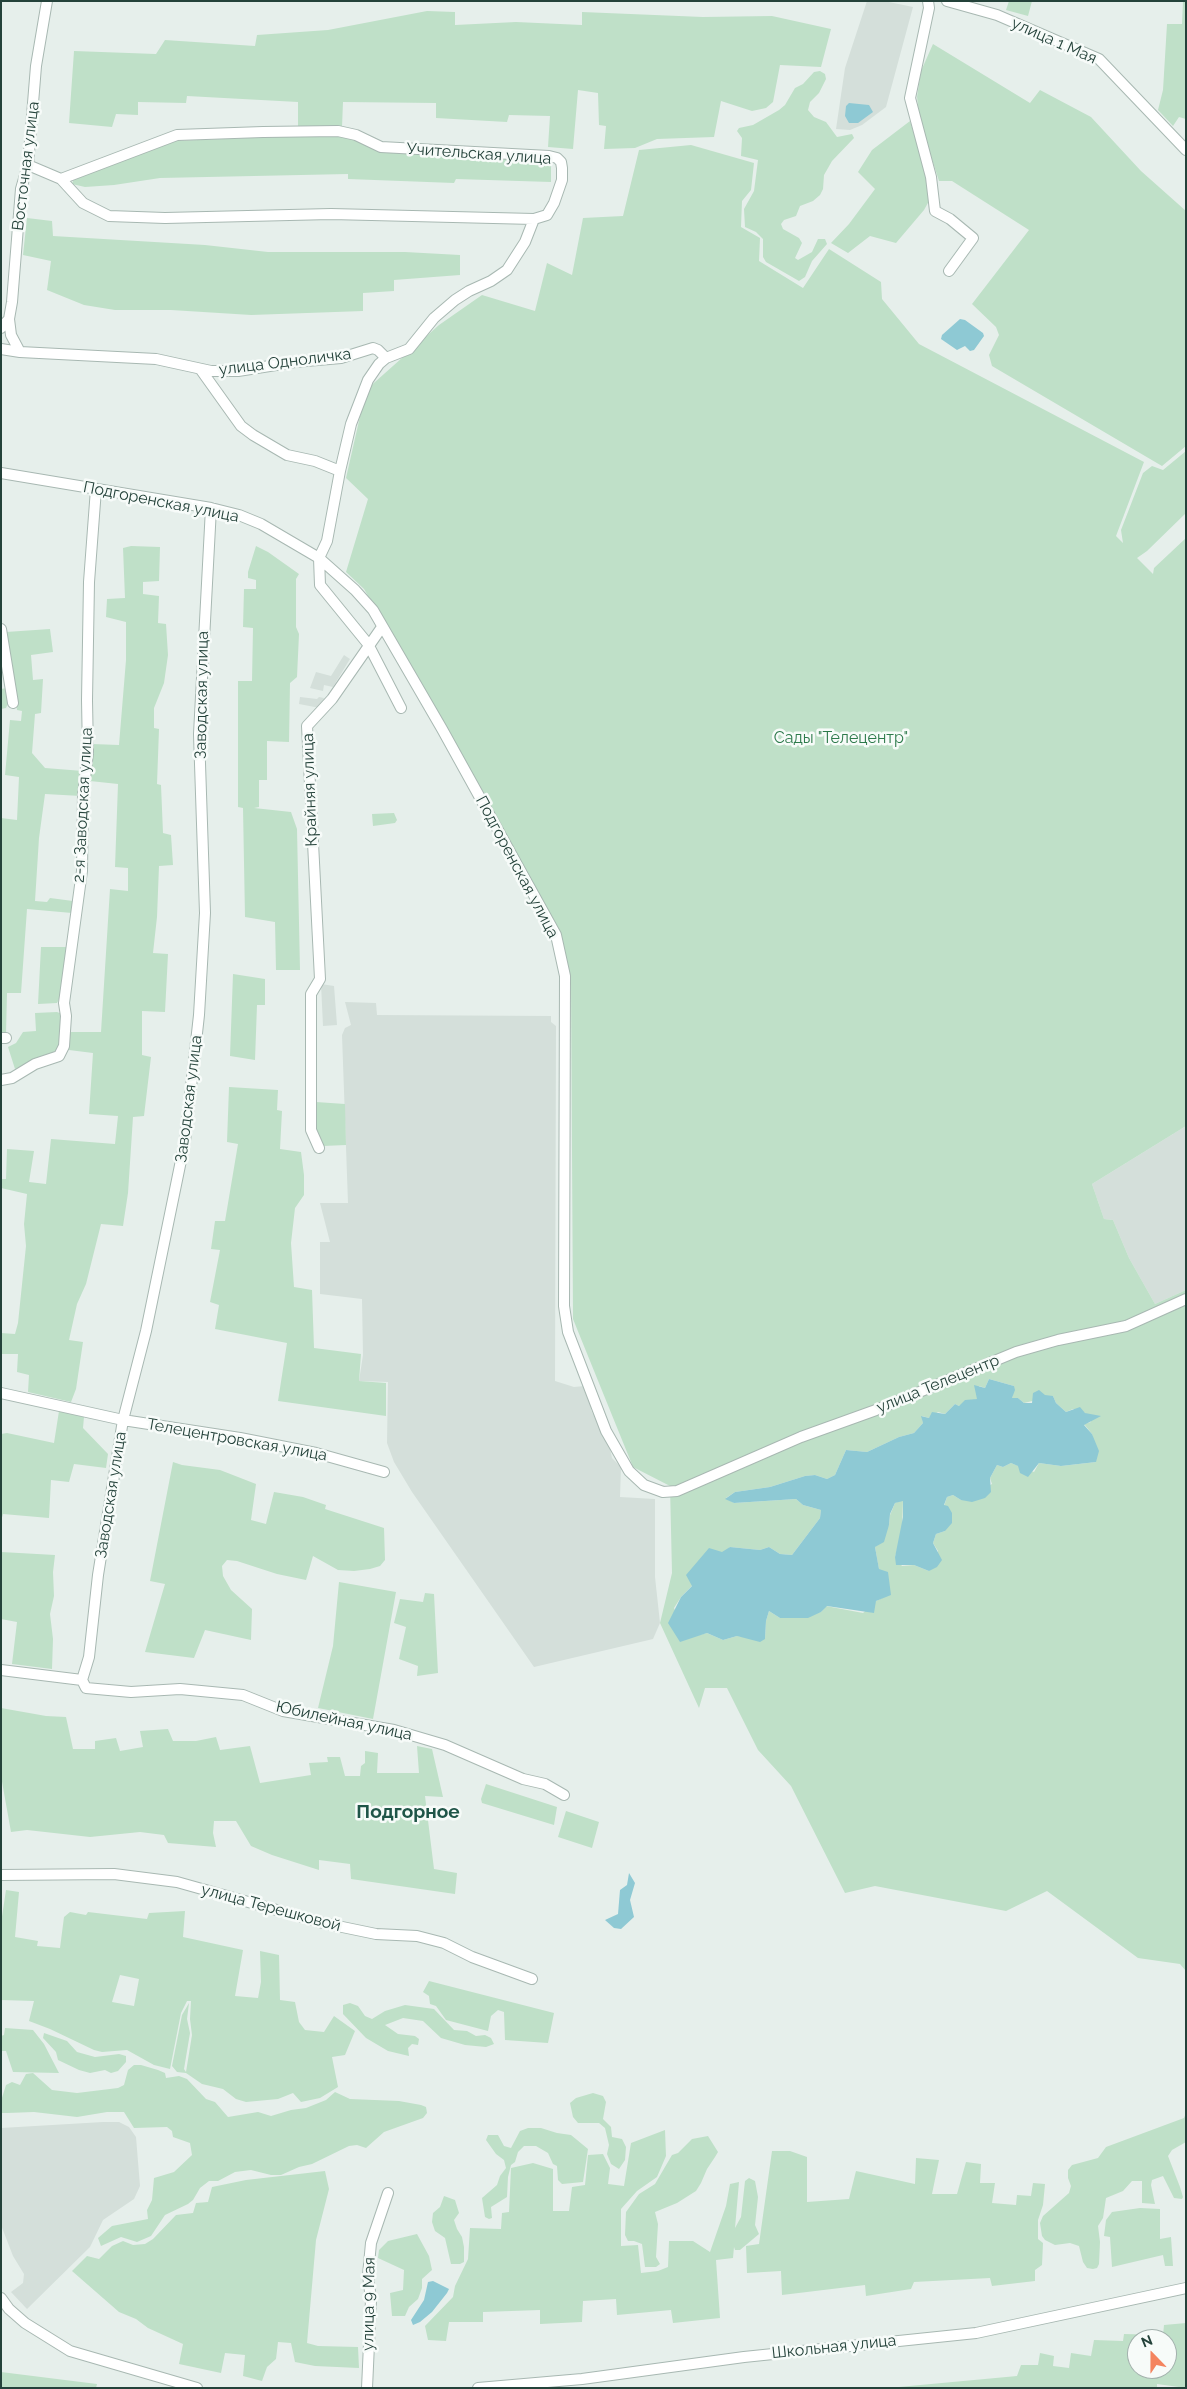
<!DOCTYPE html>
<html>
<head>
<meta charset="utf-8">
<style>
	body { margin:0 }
	#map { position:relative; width:1187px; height:2389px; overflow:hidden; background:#e6efeb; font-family:Raleway,sans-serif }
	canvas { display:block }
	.frame { position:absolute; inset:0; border:2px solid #24423a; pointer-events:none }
	.north { position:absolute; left:1127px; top:2329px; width:50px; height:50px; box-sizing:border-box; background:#f7fbf9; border:1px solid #a3b1ad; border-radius:50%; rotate:338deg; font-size:14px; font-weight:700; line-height:20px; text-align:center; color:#24423a }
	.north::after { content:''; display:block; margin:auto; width:18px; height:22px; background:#f4845f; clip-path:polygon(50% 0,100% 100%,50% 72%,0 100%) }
</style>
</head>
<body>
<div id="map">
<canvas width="1187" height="2389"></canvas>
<div class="frame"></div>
<div class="north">N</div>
</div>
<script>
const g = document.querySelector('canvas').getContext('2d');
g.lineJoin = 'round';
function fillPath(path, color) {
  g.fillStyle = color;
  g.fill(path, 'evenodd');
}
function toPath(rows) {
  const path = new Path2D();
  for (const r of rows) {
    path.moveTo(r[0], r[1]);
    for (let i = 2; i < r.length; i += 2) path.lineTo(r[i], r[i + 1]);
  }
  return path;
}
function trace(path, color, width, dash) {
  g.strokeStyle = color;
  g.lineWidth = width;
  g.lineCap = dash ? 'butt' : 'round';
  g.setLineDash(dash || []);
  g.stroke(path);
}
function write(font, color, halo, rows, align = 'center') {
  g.font = font + ' Raleway,sans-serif';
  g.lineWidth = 5;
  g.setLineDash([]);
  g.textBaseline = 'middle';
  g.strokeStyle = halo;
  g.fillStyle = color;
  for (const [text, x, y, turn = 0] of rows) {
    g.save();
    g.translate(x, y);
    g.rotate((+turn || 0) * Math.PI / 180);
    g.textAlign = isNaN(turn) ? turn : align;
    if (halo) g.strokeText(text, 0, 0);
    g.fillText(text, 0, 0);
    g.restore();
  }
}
const built = toPath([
	[867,1,884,1,913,7,886,107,862,125,850,130,836,129,845,68],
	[344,655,350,659,333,687,324,685,323,691,310,688,316,672,331,676],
	[300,697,317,699,319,697,324,698,320,708,299,704],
	[321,984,334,986,337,1025,323,1026],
	[345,1002,376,1003,377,1015,551,1016,551,1022,556,1026,555,1381,574,1387,585,1386,590,1398,591,1410,610,1448,612,1458,621,1467,620,1497,655,1499,655,1577,660,1623,653,1639,534,1667,412,1492,394,1462,387,1443,388,1382,359,1381,363,1355,362,1299,320,1294,320,1242,330,1242,320,1203,348,1203,342,1035,345,1028,351,1025],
	[1186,1126,1186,1290,1155,1304,1129,1258,1113,1220,1104,1219,1092,1184],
	[103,2122,119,2122,129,2127,136,2137,140,2186,134,2199,103,2220,90,2247,27,2309,11,2292,23,2283,24,2274,13,2256,1,2225,1,2128]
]);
const green = toPath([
	[1009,1,1032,1,1028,16,1006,10],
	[1183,1,1186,1,1186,119,1179,117,1173,126,1158,110,1163,90,1167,24,1182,24],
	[427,11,455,12,455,25,516,22,582,25,582,12,703,17,772,16,831,29,821,67,780,65,773,102,766,108,752,111,721,101,714,137,657,139,635,148,604,149,606,126,599,125,598,93,578,90,573,149,548,147,550,116,509,115,507,122,436,118,436,103,343,102,342,127,298,127,298,102,187,96,186,103,138,102,138,115,116,114,112,127,69,123,74,51,156,54,165,40,255,46,257,35,328,30],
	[933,44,1030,103,1040,90,1091,117,1141,171,1186,211,1186,446,1162,466,992,366,989,355,999,335,996,327,972,304,1029,230,952,181,939,181,920,122,917,97,921,71],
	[820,71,825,74,826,79,819,93,810,102,808,110,814,117,826,122,837,137,852,134,854,138,832,161,824,175,823,189,820,195,813,201,800,206,796,216,784,220,781,224,783,229,799,238,802,243,795,258,798,260,812,252,818,239,825,239,827,244,812,261,805,277,799,281,766,262,763,257,763,239,756,232,745,227,744,209,754,191,758,160,741,156,742,138,737,131,739,128,753,125,779,110,785,105,795,88,803,84,814,72],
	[910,121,930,185,929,201,924,210,896,243,870,236,848,253,831,243,849,224,875,189,858,172,872,150],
	[329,135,349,137,374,149,551,161,551,182,456,179,454,183,348,179,348,174,160,178,114,185,85,187,72,184,74,178,172,141],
	[691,145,754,163,751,190,742,201,741,227,760,238,759,261,803,288,829,249,881,282,882,299,919,344,1144,462,1116,536,1123,543,1121,530,1143,473,1152,466,1163,470,1186,451,1186,513,1147,551,1137,558,1153,574,1154,568,1186,538,1186,1126,1092,1184,1104,1219,1113,1220,1129,1258,1155,1304,1186,1290,1186,1971,1180,1964,1138,1958,1047,1891,1006,1911,875,1886,845,1893,791,1786,758,1750,727,1688,705,1688,699,1708,660,1623,672,1573,670,1486,633,1467,573,1319,571,986,560,934,465,760,364,589,346,572,368,499,346,478,366,390,439,325,482,295,535,311,547,263,572,275,583,218,623,216,639,150],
	[989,1379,1014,1386,1012,1398,1018,1398,1024,1403,1053,1396,1056,1403,1066,1412,1073,1409,1085,1413,1091,1422,1084,1424,1092,1434,1096,1462,1061,1466,1039,1463,1034,1472,1011,1463,1003,1467,997,1465,990,1478,992,1484,961,1500,953,1495,947,1497,944,1506,945,1531,936,1534,933,1543,938,1551,929,1571,914,1565,902,1566,895,1557,902,1532,903,1500,895,1503,890,1515,889,1525,875,1547,884,1597,876,1601,863,1613,826,1606,821,1612,792,1617,780,1618,769,1611,766,1621,765,1639,737,1636,723,1640,707,1633,687,1638,674,1608,681,1597,730,1547,760,1550,769,1547,780,1554,792,1555,820,1518,821,1510,803,1505,796,1499,734,1503,726,1498,735,1492,770,1487,805,1476,815,1475,827,1479,835,1475,846,1450,867,1452,899,1437,914,1433,923,1423,922,1416,929,1418,938,1412,945,1414,955,1404,959,1406,977,1399,979,1386,985,1388],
	[27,218,52,221,53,236,205,245,268,252,405,252,460,255,460,275,394,280,394,291,363,293,363,311,251,315,171,310,115,310,84,305,47,290,51,261,23,255],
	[131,546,160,547,159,581,143,582,143,594,159,596,158,623,166,624,168,655,164,683,154,708,154,728,159,729,157,784,161,785,163,833,171,835,173,865,159,866,157,917,153,953,168,954,165,1012,142,1011,142,1055,151,1057,144,1116,133,1117,128,1193,123,1226,101,1224,86,1284,77,1304,69,1340,83,1342,76,1389,71,1402,28,1392,29,1375,17,1372,18,1354,1,1354,1,1333,15,1334,18,1323,26,1246,24,1224,27,1194,1,1188,1,1179,6,1179,7,1149,34,1151,29,1182,46,1184,51,1139,115,1144,118,1116,89,1114,93,1053,69,1050,70,1032,101,1032,110,889,128,891,128,868,115,867,118,784,90,781,92,744,119,745,126,660,126,622,106,617,107,599,125,598,123,548],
	[256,546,268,552,299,574,296,579,296,627,299,634,297,677,290,683,289,742,267,741,267,780,259,780,259,807,254,808,291,812,297,829,300,970,276,970,275,922,245,917,243,808,238,807,238,681,252,681,253,628,243,627,244,589,256,589,256,580,248,578,248,572],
	[50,629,53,652,31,655,33,680,43,679,41,713,35,714,32,753,45,768,83,771,81,796,45,794,39,838,35,901,47,902,50,898,73,901,72,913,27,909,21,993,7,993,6,1034,1,1034,1,818,17,820,19,777,5,775,10,720,21,721,22,711,17,710,6,632],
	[7,688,10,699,6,708,1,709,1,689],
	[394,813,397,820,395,823,373,826,372,814],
	[41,947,68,947,60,997,57,1003,38,1004],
	[233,974,265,979,265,1005,257,1005,255,1060,230,1056],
	[57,1012,62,1014,58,1050,15,1069,8,1047,16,1043,23,1032,36,1031,35,1013],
	[229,1087,278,1090,277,1110,282,1111,280,1149,301,1152,304,1175,304,1195,295,1208,291,1243,294,1287,312,1290,314,1348,361,1354,359,1381,386,1383,386,1416,278,1401,287,1343,215,1329,219,1305,210,1302,220,1250,211,1249,215,1221,225,1221,238,1144,227,1142],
	[316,1102,345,1104,346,1145,323,1146,315,1130],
	[59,1411,84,1417,83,1428,108,1454,106,1468,74,1464,69,1482,51,1480,49,1518,3,1514,1,1521,1,1434,7,1433,54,1443],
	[173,1462,182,1465,220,1470,256,1484,251,1520,266,1524,274,1492,303,1497,326,1505,325,1509,384,1528,385,1560,380,1566,370,1569,354,1571,338,1570,313,1556,306,1580,277,1574,237,1561,227,1560,222,1566,223,1576,231,1590,252,1609,251,1640,205,1630,194,1658,145,1652,165,1584,150,1581],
	[1,1552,55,1555,53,1572,54,1596,50,1614,53,1639,52,1669,12,1664,17,1622,1,1619],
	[339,1582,396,1592,373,1719,318,1708,333,1646],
	[425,1593,434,1594,438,1673,417,1676,418,1666,399,1659,406,1627,394,1623,400,1599,423,1602],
	[1,1708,46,1716,66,1717,73,1749,95,1749,95,1741,116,1738,120,1751,143,1747,140,1731,168,1729,173,1741,196,1741,216,1737,220,1750,250,1746,260,1783,311,1775,309,1763,328,1762,327,1757,340,1757,345,1776,360,1776,361,1766,365,1763,365,1751,378,1753,377,1773,419,1773,417,1746,432,1749,443,1797,425,1796,434,1869,457,1873,455,1894,351,1879,350,1864,319,1860,319,1870,272,1855,251,1846,236,1821,214,1821,213,1833,216,1847,168,1843,164,1835,140,1832,90,1837,27,1830,11,1832,1,1776],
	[486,1784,557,1807,554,1825,482,1803,481,1799],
	[566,1811,599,1822,592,1848,558,1837],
	[6,1890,19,1892,15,1937,38,1941,37,1946,60,1948,64,1917,70,1912,86,1915,88,1912,147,1919,149,1913,185,1911,183,1937,243,1950,235,1996,258,1998,261,1982,260,1951,279,1955,280,2000,295,2002,299,2022,305,2030,324,2032,334,2016,355,2031,345,2055,332,2057,338,2087,320,2098,301,2102,293,2093,278,2099,246,2102,236,2099,223,2089,202,2084,186,2073,177,2072,172,2066,182,2015,189,2003,187,2019,190,2033,184,2069,186,2072,192,2035,190,2019,191,2001,187,2001,181,2013,170,2069,154,2065,127,2050,102,2052,94,2050,50,2029,29,2021,34,2001,1,2000,1,1923],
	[120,1975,139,1979,134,2006,112,2002],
	[429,1981,554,2013,548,2043,505,2040,504,2012,498,2010,491,2016,488,2031,446,2020,436,2006,430,2004,429,1996,423,1992],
	[350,2003,358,2006,365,2016,372,2019,385,2011,405,2005,434,2009,454,2030,467,2031,476,2036,485,2035,491,2038,494,2044,486,2047,465,2045,441,2038,423,2021,403,2018,385,2025,398,2034,415,2036,419,2039,418,2045,412,2044,408,2048,409,2056,388,2051,366,2038,343,2014,343,2005],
	[5,2028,33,2030,44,2044,59,2073,13,2072,6,2051,1,2051,1,2036,4,2035],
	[44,2033,67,2041,77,2052,95,2057,119,2054,126,2056,126,2062,118,2071,111,2073,105,2070,90,2073,79,2070,58,2060,56,2052,43,2038],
	[134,2065,141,2065,158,2070,165,2073,166,2078,179,2076,187,2079,206,2099,215,2102,228,2117,258,2112,271,2116,291,2110,306,2108,326,2100,335,2092,350,2099,399,2101,421,2105,426,2107,427,2113,423,2118,384,2132,366,2148,357,2145,349,2146,312,2164,299,2167,281,2175,271,2175,251,2170,235,2172,218,2181,209,2181,200,2188,193,2200,188,2204,165,2215,151,2236,137,2242,121,2237,101,2246,98,2238,112,2226,148,2219,147,2210,152,2200,154,2178,174,2172,192,2155,190,2143,173,2137,172,2131,167,2127,134,2128,124,2112,107,2112,77,2117,34,2112,7,2113,1,2113,1,2101,6,2085,12,2082,20,2085,26,2074,33,2073,52,2090,77,2093,118,2088,124,2085,128,2070],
	[593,2093,603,2096,606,2102,603,2119,611,2127,612,2137,622,2139,626,2147,625,2160,619,2169,611,2164,607,2154,609,2145,605,2128,599,2123,578,2123,573,2117,570,2103,576,2098],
	[1186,2113,1186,2142,1172,2150,1168,2156,1180,2187,1183,2197,1182,2199,1174,2198,1163,2176,1152,2180,1151,2185,1155,2204,1142,2203,1142,2181,1132,2181,1123,2191,1106,2198,1103,2218,1098,2226,1100,2242,1099,2264,1097,2268,1093,2269,1087,2268,1083,2262,1079,2246,1070,2243,1055,2245,1045,2240,1042,2236,1040,2223,1043,2216,1069,2193,1071,2186,1068,2178,1068,2170,1072,2165,1098,2158,1106,2147,1184,2118],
	[528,2128,541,2128,557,2133,571,2135,588,2149,583,2182,562,2184,558,2180,557,2166,553,2164,548,2153,536,2146,524,2146,518,2152,515,2162,511,2165,508,2177,507,2197,491,2207,492,2218,489,2219,485,2217,482,2198,497,2185,500,2176,506,2168,504,2160,496,2154,486,2140,488,2135,498,2135,504,2146,511,2148,520,2131],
	[665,2130,666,2156,657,2177,637,2191,621,2209,621,2246,638,2245,641,2273,658,2271,668,2267,669,2241,693,2241,710,2252,726,2206,730,2184,739,2182,735,2228,741,2217,745,2181,749,2178,755,2181,758,2197,755,2225,759,2234,740,2250,735,2250,734,2247,733,2258,716,2260,720,2318,673,2323,671,2310,617,2315,616,2299,583,2301,582,2322,540,2324,540,2310,483,2312,483,2322,449,2322,446,2341,428,2340,425,2326,453,2297,455,2286,468,2259,470,2228,501,2229,502,2213,509,2212,511,2168,533,2163,553,2169,553,2211,569,2211,572,2187,585,2185,588,2155,603,2154,610,2168,608,2184,624,2186,631,2143],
	[708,2136,718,2152,715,2157,707,2169,701,2183,696,2191,677,2203,655,2212,658,2224,656,2257,660,2264,656,2267,645,2267,642,2244,634,2241,628,2241,625,2235,626,2212,639,2194,655,2184,672,2155,678,2153,692,2139],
	[772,2151,790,2151,807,2157,807,2202,849,2199,856,2171,915,2184,916,2158,939,2160,932,2194,957,2194,966,2162,981,2164,980,2183,995,2183,992,2203,1016,2205,1017,2195,1031,2196,1033,2183,1045,2184,1043,2205,1038,2220,1038,2239,1043,2243,1042,2265,1035,2270,1035,2281,992,2286,990,2278,914,2282,911,2289,866,2296,865,2285,782,2295,781,2271,747,2273,746,2246,759,2244],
	[325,2171,329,2189,316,2240,307,2343,318,2346,358,2347,359,2368,315,2366,295,2362,291,2343,278,2342,276,2359,267,2367,262,2381,243,2376,245,2355,225,2353,221,2373,179,2364,183,2344,148,2328,136,2319,119,2312,72,2271,87,2256,99,2259,112,2246,123,2241,133,2245,145,2244,153,2239,176,2215,193,2213,196,2203,208,2202,212,2187,246,2180],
	[444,2196,455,2200,459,2213,454,2220,457,2229,462,2237,464,2247,464,2262,460,2264,451,2264,445,2238,435,2231,432,2222,433,2213,440,2207],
	[1140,2208,1160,2209,1160,2239,1171,2237,1173,2266,1165,2266,1163,2255,1112,2267,1110,2237,1104,2236,1106,2220,1112,2212],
	[417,2234,429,2256,432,2270,422,2279,422,2288,418,2299,409,2307,405,2316,392,2316,390,2293,403,2290,404,2270,378,2258,379,2250,388,2241],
	[1186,2323,1186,2388,1157,2384,1157,2388,888,2388,1017,2376,1021,2365,1038,2365,1040,2353,1054,2356,1053,2366,1069,2368,1071,2353,1091,2356,1094,2340,1123,2341,1124,2334,1163,2335,1164,2325],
	[1137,2339,1167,2339,1167,2369,1137,2369],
	[1,2372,97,2384,96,2388,1,2388]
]);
const water = toPath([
	[849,103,869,105,873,112,858,123,849,123,845,116,846,106],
	[960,319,965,320,983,333,984,336,974,350,970,351,965,346,957,350,941,339,942,335],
	[989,1379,1014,1386,1015,1390,1012,1398,1018,1398,1024,1403,1032,1403,1033,1393,1039,1390,1045,1395,1053,1396,1056,1403,1066,1412,1080,1407,1085,1413,1101,1416,1084,1425,1092,1434,1099,1451,1096,1462,1061,1466,1039,1463,1028,1477,1020,1473,1018,1466,1011,1463,1003,1467,997,1465,990,1478,991,1492,985,1498,972,1502,961,1500,953,1495,947,1497,944,1505,948,1506,952,1513,952,1523,945,1531,936,1534,933,1543,942,1560,937,1567,929,1571,914,1565,896,1565,895,1557,903,1517,903,1501,895,1503,890,1514,889,1525,884,1542,875,1547,879,1569,888,1572,891,1595,876,1601,874,1613,827,1606,821,1612,808,1618,780,1618,769,1611,766,1621,765,1639,760,1642,737,1636,723,1640,707,1633,680,1642,668,1623,681,1597,692,1586,686,1575,709,1548,722,1552,730,1547,760,1550,769,1547,780,1554,792,1555,820,1518,821,1510,803,1505,796,1499,734,1503,725,1499,735,1492,770,1487,805,1476,815,1475,827,1479,835,1475,846,1450,867,1452,899,1437,914,1433,923,1423,921,1416,929,1418,932,1412,945,1414,955,1404,959,1406,965,1400,977,1399,974,1385,985,1388],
	[629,1873,635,1883,630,1900,634,1917,621,1929,614,1928,605,1920,618,1914,620,1890,627,1885],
	[433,2281,449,2289,447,2293,432,2312,420,2322,413,2325,411,2320,424,2300,428,2282]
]);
const minor = toPath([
	[928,1,929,8,910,98,931,177,935,211,950,219,973,238,949,271],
	[947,1,997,15,1099,59,1186,150],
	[28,165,61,179,83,203,109,216,165,218,331,214,534,219,547,215,554,203,562,180,562,168,561,162,557,158,549,156,381,147,356,135,338,131,263,132,177,135,61,179],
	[9,319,11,335,20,352],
	[1,328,9,319,12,302,21,189,28,165,36,66,47,1],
	[1,349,20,352,156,359,211,371,238,371,295,362,341,358,373,348,378,350,386,358],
	[201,370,241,426,253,435,287,455,315,461,340,471],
	[1,473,211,508,239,515,261,524,319,558,355,590,373,610,442,729,556,935,565,976,564,1306,568,1332,606,1431,629,1471,644,1485,663,1492,677,1491,801,1437,876,1410,1016,1352,1058,1340,1126,1326,1186,1299],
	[1,629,13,703],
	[401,708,368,644,320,585,319,558,327,541,340,471,351,424,368,380,379,364,386,358,409,349,434,318,455,300,469,291,491,281,507,270,525,242,534,219],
	[1,1038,6,1038],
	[1,1080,12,1078,35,1064,59,1056,64,1046,66,1016,64,1003,82,871,83,795,88,753,87,700,89,582,96,489],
	[319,1148,311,1130,311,994,320,979,307,726,332,699,382,627],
	[1,1393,123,1420,240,1438,316,1453,384,1472],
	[1,1670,82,1680,86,1688,131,1692,180,1689,243,1695,283,1711,394,1730,445,1745,523,1779,545,1784,564,1795],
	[82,1680,89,1657,98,1575,123,1420,146,1331,185,1141,199,1015,205,913,199,734,211,508],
	[1,1875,114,1874,177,1882,323,1923,376,1934,417,1936,444,1943,472,1957,532,1979],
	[1,2298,9,2309,25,2323,70,2351,197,2388],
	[367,2388,371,2300,368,2275,371,2243,388,2193],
	[478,2388,582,2379,744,2357,976,2333,1186,2288]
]);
const streetNames = [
	["улица 1 Мая",1054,41,24],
	["Учительская улица",479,154,4],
	["Восточная улица",26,166,-83],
	["улица Одноличка",285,362,-7],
	["Подгоренская улица",161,502,11],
	["Заводская улица",202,695,-89],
	["Крайняя улица",310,790,-92],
	["2-я Заводская улица",83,805,-87],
	["Подгоренская улица",517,867,62],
	["Заводская улица",189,1099,-83],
	["улица Телецентр",938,1384,-22],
	["Телецентровская улица",237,1440,10],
	["Заводская улица",111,1495,-81],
	["Юбилейная улица",344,1721,12],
	["улица Терешковой",271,1908,15],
	["улица 9 Мая",369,2304,-89],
	["Школьная улица",834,2347,-6]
];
const parkNames = [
	["Сады \"Телецентр\"",841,738]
];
const quarterNames = [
	["Подгорное",408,1812]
];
fillPath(built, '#d4dfda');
fillPath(green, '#bfe0c8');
fillPath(water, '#8ec9d4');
trace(minor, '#a8b8b2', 12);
trace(minor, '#fff', 10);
write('16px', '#24423a', '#f7fbf9', streetNames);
write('16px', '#2d7a4b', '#f7fbf9', parkNames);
write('bold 19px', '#1f5548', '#f7fbf9', quarterNames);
</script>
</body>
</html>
